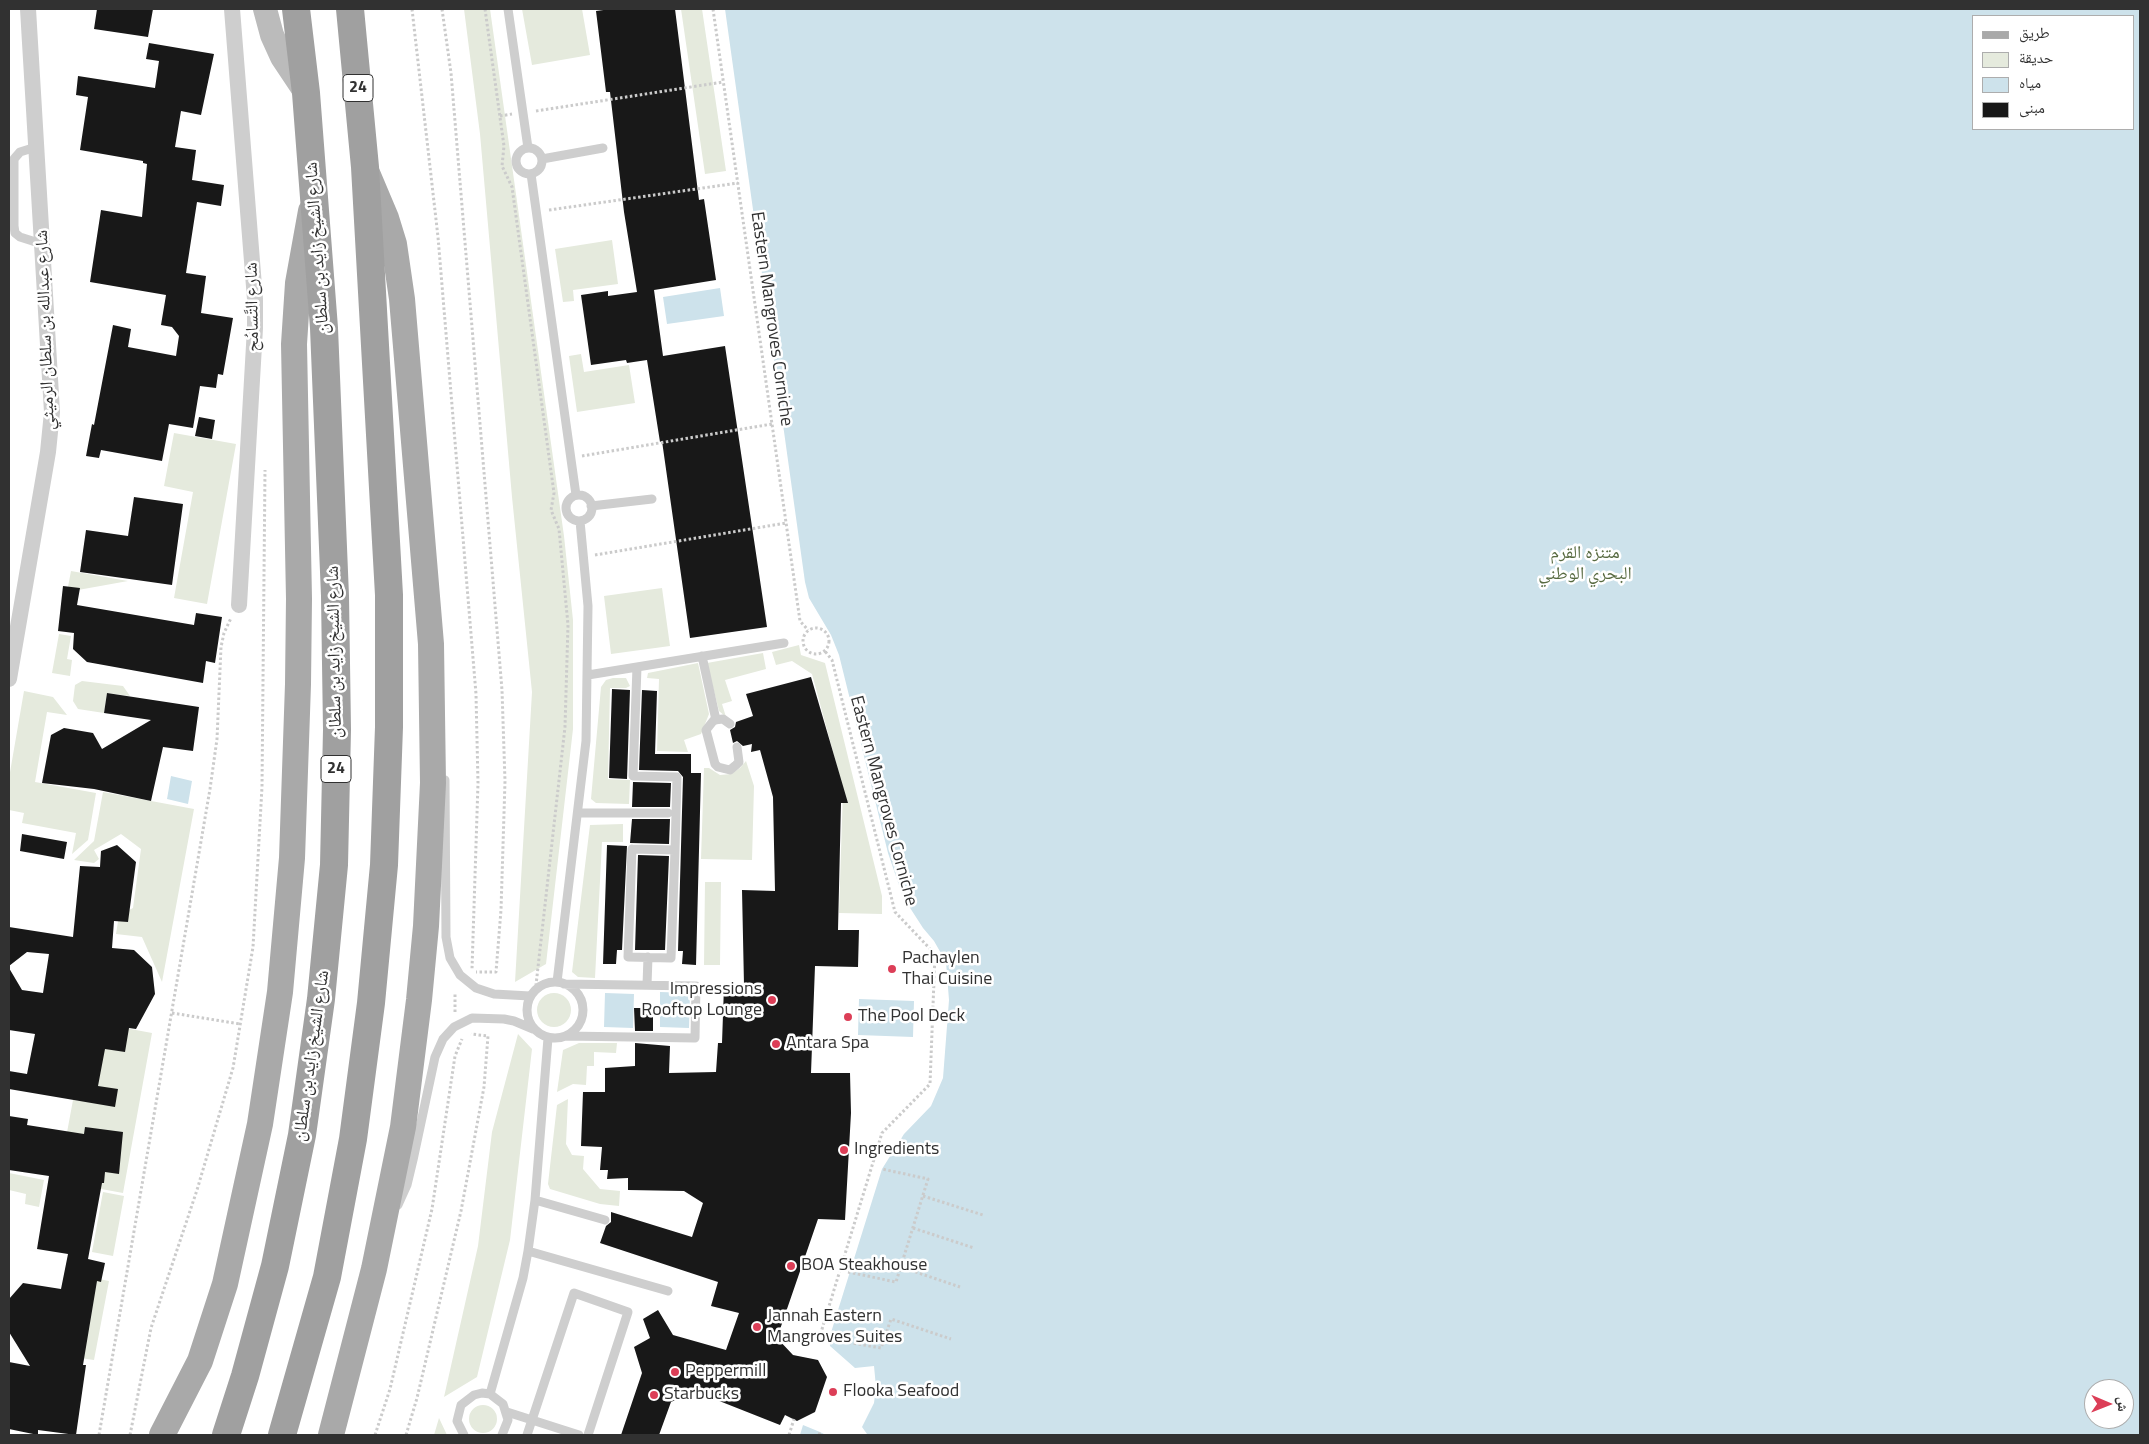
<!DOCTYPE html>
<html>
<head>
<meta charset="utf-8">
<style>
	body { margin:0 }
	#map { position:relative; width:2149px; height:1444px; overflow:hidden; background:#fff; font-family:"Titillium Web","Noto Naskh Arabic",sans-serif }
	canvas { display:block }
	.frame { position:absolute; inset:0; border:10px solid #313131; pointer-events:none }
	.legend { position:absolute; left:1972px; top:15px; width:162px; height:115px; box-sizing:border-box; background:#fff; border:1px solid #adadad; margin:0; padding:6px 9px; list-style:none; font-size:15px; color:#313131 }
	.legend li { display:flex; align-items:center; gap:10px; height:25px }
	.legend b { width:25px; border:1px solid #adadad }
	.north { position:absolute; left:2084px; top:1379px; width:50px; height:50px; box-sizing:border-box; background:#fff; border:1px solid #adadad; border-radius:50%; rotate:91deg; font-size:14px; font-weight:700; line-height:20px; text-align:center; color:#313131 }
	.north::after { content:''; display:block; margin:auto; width:18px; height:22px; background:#dc3e57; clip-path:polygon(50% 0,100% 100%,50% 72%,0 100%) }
</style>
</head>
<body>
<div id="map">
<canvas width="2149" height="1444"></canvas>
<div class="frame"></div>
<ul class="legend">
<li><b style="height:6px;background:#a9a9a9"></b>طريق</li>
<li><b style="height:14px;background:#e5eadd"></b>حديقة</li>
<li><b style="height:14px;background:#cde2eb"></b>مياه</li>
<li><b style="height:14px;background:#181818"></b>مبنى</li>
</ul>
<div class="north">ش</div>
</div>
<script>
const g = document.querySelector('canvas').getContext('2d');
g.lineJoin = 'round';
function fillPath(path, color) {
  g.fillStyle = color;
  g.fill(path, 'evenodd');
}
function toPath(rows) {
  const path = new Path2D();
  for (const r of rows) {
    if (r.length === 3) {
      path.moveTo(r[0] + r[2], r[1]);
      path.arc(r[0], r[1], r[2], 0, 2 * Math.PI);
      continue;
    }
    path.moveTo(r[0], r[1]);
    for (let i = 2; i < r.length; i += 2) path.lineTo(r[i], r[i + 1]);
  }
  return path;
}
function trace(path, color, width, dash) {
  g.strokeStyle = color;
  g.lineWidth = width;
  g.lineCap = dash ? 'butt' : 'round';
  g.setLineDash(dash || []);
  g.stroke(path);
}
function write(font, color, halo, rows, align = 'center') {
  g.font = font + ' "Titillium Web","Noto Naskh Arabic",sans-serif';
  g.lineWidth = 5;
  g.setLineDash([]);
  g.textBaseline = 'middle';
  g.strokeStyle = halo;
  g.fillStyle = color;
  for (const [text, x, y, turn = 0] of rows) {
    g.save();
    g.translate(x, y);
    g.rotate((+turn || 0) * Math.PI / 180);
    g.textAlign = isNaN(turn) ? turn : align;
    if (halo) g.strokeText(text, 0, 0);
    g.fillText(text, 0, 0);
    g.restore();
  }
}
const green = toPath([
	[464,9,490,9,564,536,573,620,573,729,546,964,515,982,532,692,512,497,480,134],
	[522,9,582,9,590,55,532,65],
	[681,9,702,9,726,171,705,174],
	[612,240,618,284,573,290,574,301,563,302,555,249],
	[581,354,584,372,629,365,635,403,577,412,569,356],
	[174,433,236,444,207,604,174,598,193,492,164,486],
	[71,571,128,581,67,592],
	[662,588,670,646,611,654,604,596],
	[59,634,71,636,67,659,72,660,70,676,52,673],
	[799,645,801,655,825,663,882,896,882,914,839,913,843,789,812,674,792,661,776,665,772,652],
	[763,653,766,669,725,680,732,701,722,704,726,717,719,711,707,663],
	[698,663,709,714,701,734,684,740,688,752,657,751,659,679,647,678,648,673],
	[613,678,626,678,630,686,626,688,610,688,608,779,630,780,629,804,596,803,591,799,601,687,606,680],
	[82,681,123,686,130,696,107,693,104,713,78,709,73,701,75,685],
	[24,691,53,697,67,715,47,712,35,782,96,793,88,840,72,854,76,833,22,823,24,813,9,810,9,778],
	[746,761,754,786,752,860,701,859,704,768,709,768,720,775,731,774,740,768],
	[103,792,194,809,162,982,142,937,116,934,119,915,133,908,141,849,121,834,94,850,99,859,94,863,74,860,94,841],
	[623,824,623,842,602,842,595,978,578,977,572,972,590,825],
	[705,882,721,882,720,965,704,965],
	[554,1010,17],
	[82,1020,152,1033,123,1193,58,1181,73,1100,80,1101,85,1073],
	[518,1034,532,1049,510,1240,477,1377,444,1397,478,1246,492,1132],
	[579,1043,617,1043,616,1053,594,1052,594,1066,587,1066,586,1085,573,1084,557,1092,563,1050],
	[568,1099,566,1144,572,1155,584,1156,583,1169,600,1189,620,1191,619,1206,600,1204,550,1189,548,1184,557,1105],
	[9,1173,44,1180,39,1207,25,1204,26,1194,9,1190],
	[103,1192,124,1196,113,1256,92,1252],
	[94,1278,109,1281,94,1360,80,1358],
	[483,1419,14],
	[439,1418,447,1435,434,1435]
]);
const water = toPath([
	[725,9,2140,9,2140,1435,866,1435,867,1434,862,1427,874,1403,876,1387,874,1366,855,1368,830,1346,829,1339,882,1169,904,1134,931,1106,943,1078,949,1000,946,962,934,941,923,928,903,897,888,853,839,655,831,635,809,598,805,582],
	[2133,16,2133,129,1973,129,1973,16],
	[2094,1389,2124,1389,2124,1419,2094,1419],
	[720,288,724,316,667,324,663,297],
	[171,776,192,781,188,804,167,799],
	[660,992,690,993,689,1028,660,1027],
	[605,993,634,994,633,1028,604,1027],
	[859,999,914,1001,913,1037,858,1035],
	[803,1425,820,1432,826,1435,800,1435]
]);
const building = toPath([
	[97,9,153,9,148,37,94,29],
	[611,9,675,9,699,200,704,199,716,280,654,290,663,356,725,346,767,627,690,638,662,441,660,442,647,360,627,363,626,360,591,365,581,295,608,291,608,296,637,292,624,212,610,92,606,92,596,11],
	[149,43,214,54,201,115,181,111,175,147,196,150,192,180,224,185,221,206,197,202,186,273,206,276,201,313,233,318,223,375,218,374,216,388,200,386,193,428,169,424,162,461,101,450,99,458,86,456,92,424,94,425,113,325,131,329,128,347,176,356,179,336,172,327,161,325,166,295,90,282,101,210,142,217,147,164,143,163,143,161,80,150,88,97,76,95,78,76,155,88,159,61,146,59],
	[199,417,215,420,212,439,195,436],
	[134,497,183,504,172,585,80,572,86,530,128,536],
	[63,586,80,588,77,605,194,625,196,613,222,617,215,663,206,661,203,683,87,662,73,649,74,633,58,631],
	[811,677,848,803,841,803,838,930,859,930,858,967,815,966,811,1073,850,1073,851,1113,845,1220,818,1219,777,1338,793,1355,818,1360,827,1377,815,1412,797,1421,785,1415,780,1425,694,1391,671,1402,659,1435,621,1435,642,1373,634,1347,650,1338,643,1319,658,1310,673,1335,726,1350,739,1313,711,1306,718,1282,600,1243,606,1226,611,1222,611,1212,692,1237,703,1203,684,1191,628,1190,628,1178,607,1179,608,1170,600,1170,602,1147,581,1146,583,1092,605,1092,605,1068,635,1066,635,1043,670,1046,669,1073,716,1072,718,1043,722,1043,724,986,744,985,742,890,775,891,773,797,760,750,751,752,752,744,743,746,737,741,733,743,730,730,735,727,736,722,753,716,746,694],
	[612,689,630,690,627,779,609,778],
	[642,690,657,691,655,754,691,754,691,773,701,773,696,965,682,964,683,951,678,951,683,777,678,771,639,770],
	[107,693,199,707,193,751,163,747,151,801,94,789,42,783,51,735,64,728,93,733,102,749,151,720,104,713],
	[633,782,671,783,670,807,632,807],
	[632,819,670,819,669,844,630,843],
	[22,834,67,842,64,859,20,851],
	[117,845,136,862,128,922,114,921,112,948,134,950,152,967,155,994,136,1029,129,1028,125,1052,105,1049,98,1086,118,1089,115,1107,9,1089,9,1071,27,1074,35,1034,9,1030,9,968,22,990,43,993,49,954,27,952,9,966,9,927,73,937,80,866,100,867,101,851],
	[607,845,627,846,622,950,617,950,616,964,603,964],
	[638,855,669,856,665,950,635,950],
	[634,1008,653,1008,653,1031,635,1031],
	[9,1116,28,1119,27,1125,84,1134,85,1127,123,1132,119,1174,105,1172,104,1183,102,1183,88,1259,105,1263,101,1282,97,1281,83,1365,86,1365,76,1435,38,1430,38,1435,9,1429,9,1362,30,1366,9,1332,9,1299,23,1283,61,1289,68,1254,37,1249,49,1176,9,1170]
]);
const path = toPath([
	[412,9,438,237,476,694,478,783,472,969],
	[442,9,451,73,502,690,505,781,501,910,496,972,476,972],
	[485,9,504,146,502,166,512,187,554,493,551,510,559,529,568,625,565,727,536,985],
	[713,9,800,621,808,630],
	[536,111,723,82],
	[500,116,512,114],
	[549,210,738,183],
	[582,456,772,424],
	[595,555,786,523],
	[816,641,13],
	[455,1012,455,993],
	[172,1013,240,1024],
	[923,1196,983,1215],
	[913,1228,974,1248],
	[901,1267,960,1287],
	[848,1272,896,1282,928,1179,882,1169],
	[819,1339,882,1133,930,1084,935,954,895,912,832,660,824,650],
	[829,1339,881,1348,891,1319,951,1339],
	[99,1435,210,789,217,739,221,647,224,633,231,618],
	[130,1435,151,1328,197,1190,233,1068,253,947,262,787,265,470],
	[375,1435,390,1389,432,1209,455,1056,462,1039],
	[406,1435,417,1398,461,1211,484,1087,488,1036,471,1034],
	[789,1435,794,1419],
	[819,1435,820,1432]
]);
const service = toPath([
	[508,9,528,148],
	[36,147,20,152,14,159,14,226,15,233,20,237,42,244],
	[529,161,13],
	[542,159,603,148],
	[531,174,576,495],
	[579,508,13],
	[591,506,652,499],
	[702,656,716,720],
	[637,667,633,776,677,777,675,850],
	[588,675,784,643],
	[730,724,723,719,714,720,706,730,715,764,718,767,730,770,736,765,739,762,737,747],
	[445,780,446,937,450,958,460,975,476,988,494,994,530,996],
	[578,813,668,813],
	[632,849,675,850,671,958,628,957,632,849],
	[555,1010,28],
	[557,982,586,741,588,606,580,521],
	[564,984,696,986,695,1038,566,1036],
	[647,985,648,957],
	[535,1200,605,1220],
	[398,1205,407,1185,413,1160,435,1057,443,1039,454,1027,472,1018,504,1019,514,1021,533,1029],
	[528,1251,668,1291],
	[490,1394,523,1278,528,1251,535,1200,548,1038],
	[507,1412,579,1435],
	[464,1435,457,1421,461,1405,474,1395,482,1393,490,1394,503,1404,508,1420,502,1435],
	[527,1435,574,1293,628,1312,588,1435]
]);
const minor = toPath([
	[232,9,255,299,255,328,239,605],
	[9,679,48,452,52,412,28,9]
]);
const secondary = toPath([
	[265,9,272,35,282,57,306,93]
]);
const primary = toPath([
	[162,1435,200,1361,225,1284,260,1124,280,992,292,858,298,684,299,599,294,344,298,283,311,211],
	[331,1435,374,1269,403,1127,419,1000,426,926,433,783,431,644,402,299,394,244,386,218,367,173]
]);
const trunk = toPath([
	[226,1435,245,1376,275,1266,302,1135,321,999,334,865,337,730,335,596,324,328,306,93,296,9],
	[282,1435,327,1277,353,1139,371,1003,384,865,389,727,389,595,365,167,350,9]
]);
const markers = [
	[892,969,5,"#dc3e57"],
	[772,1000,5,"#dc3e57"],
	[848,1017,5,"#dc3e57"],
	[776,1044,5,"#dc3e57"],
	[844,1150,5,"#dc3e57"],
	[791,1266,5,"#dc3e57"],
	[757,1327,5,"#dc3e57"],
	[675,1372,5,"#dc3e57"],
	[833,1392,5,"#dc3e57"],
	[654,1395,5,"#dc3e57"]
];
const shields = [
	[358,88,30],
	[336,769,30]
];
const shieldNames = [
	["24",358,88],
	["24",336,769]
];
const streetNames = [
	["شارع الشيخ زايد بن سلطان",318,248,-94],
	["شارع التَّسامُح",253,307,-91],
	["Eastern Mangroves Corniche",771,319,82],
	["شارع عبدالله بن سلطان الرميثي",46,330,-92],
	["شارع الشيخ زايد بن سلطان",335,652,-91],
	["Eastern Mangroves Corniche",883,801,75],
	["شارع الشيخ زايد بن سلطان",312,1056,-82]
];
const parkNames = [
	["متنزه القرم",1585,554],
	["البحري الوطني",1585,575]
];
const poiNames = [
	["Pachaylen",902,959],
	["Thai Cuisine",902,980],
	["Impressions",762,990,"right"],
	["Rooftop Lounge",762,1011,"right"],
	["The Pool Deck",858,1017],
	["Antara Spa",786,1044],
	["Ingredients",854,1150],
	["BOA Steakhouse",801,1266],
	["Jannah Eastern",767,1317],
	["Mangroves Suites",767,1338],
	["Peppermill",685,1372],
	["Flooka Seafood",843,1392],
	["Starbucks",664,1395]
];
fillPath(green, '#e5eadd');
fillPath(water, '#cde2eb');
fillPath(building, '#181818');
trace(path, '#cbcbcb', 3, [2.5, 2.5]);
trace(service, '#cecece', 9);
trace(minor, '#cecece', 16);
trace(secondary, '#bbb', 24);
trace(primary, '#a9a9a9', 26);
trace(trunk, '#a0a0a0', 28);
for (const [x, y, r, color] of markers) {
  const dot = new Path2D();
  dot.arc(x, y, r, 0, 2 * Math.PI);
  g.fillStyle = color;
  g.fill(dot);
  trace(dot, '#fff', 2);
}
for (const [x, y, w] of shields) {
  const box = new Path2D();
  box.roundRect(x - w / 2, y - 13.5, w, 27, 4);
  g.fillStyle = '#fff';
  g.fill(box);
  trace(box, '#313131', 1);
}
write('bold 16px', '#313131', null, shieldNames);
write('18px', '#313131', '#fff', streetNames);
write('18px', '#576a40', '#fff', parkNames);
write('18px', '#313131', '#fff', poiNames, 'left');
</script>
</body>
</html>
